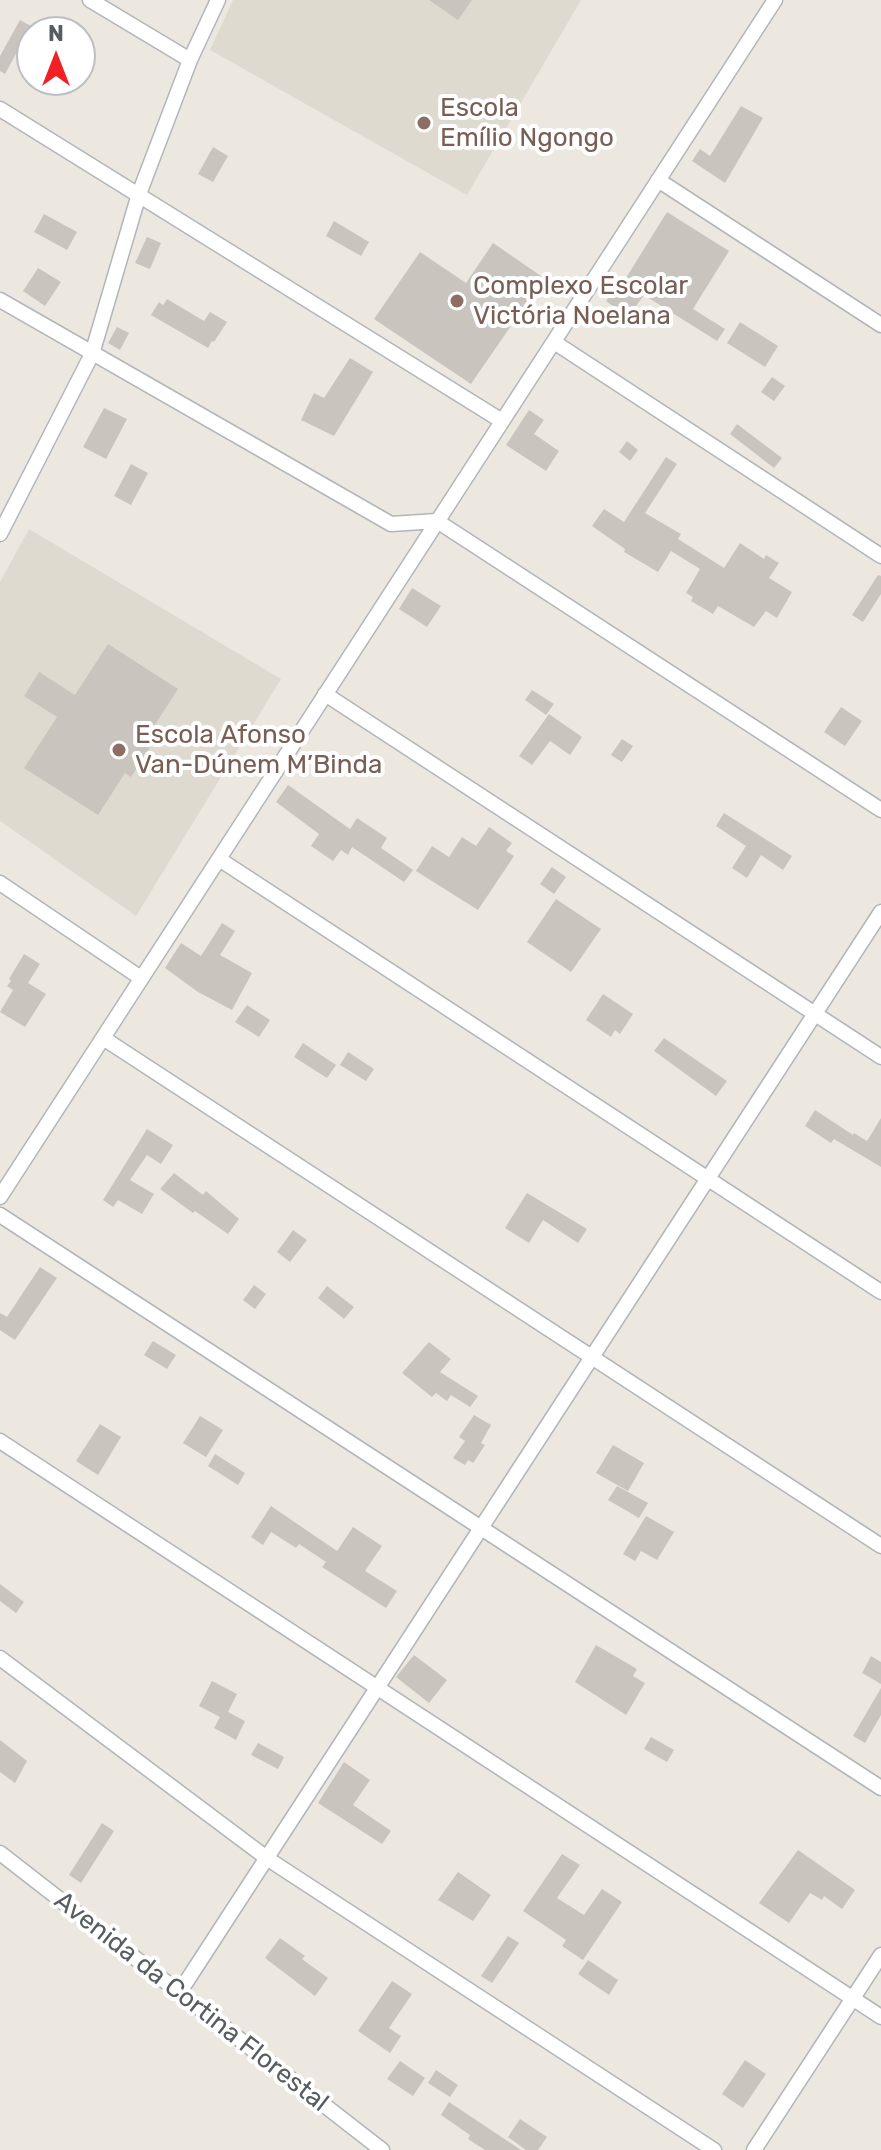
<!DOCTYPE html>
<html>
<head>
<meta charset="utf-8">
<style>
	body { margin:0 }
	#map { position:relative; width:881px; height:2150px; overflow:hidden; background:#ece8df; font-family:Rubik,sans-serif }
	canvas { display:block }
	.north { position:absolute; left:16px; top:16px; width:80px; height:80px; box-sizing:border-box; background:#fff; border:2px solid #bcbec0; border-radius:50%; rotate:0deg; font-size:22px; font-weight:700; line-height:32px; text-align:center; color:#585d61 }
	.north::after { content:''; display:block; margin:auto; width:28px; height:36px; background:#f12025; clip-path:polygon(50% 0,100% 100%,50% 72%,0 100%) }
</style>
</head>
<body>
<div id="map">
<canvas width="881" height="2150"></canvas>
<div class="north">N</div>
</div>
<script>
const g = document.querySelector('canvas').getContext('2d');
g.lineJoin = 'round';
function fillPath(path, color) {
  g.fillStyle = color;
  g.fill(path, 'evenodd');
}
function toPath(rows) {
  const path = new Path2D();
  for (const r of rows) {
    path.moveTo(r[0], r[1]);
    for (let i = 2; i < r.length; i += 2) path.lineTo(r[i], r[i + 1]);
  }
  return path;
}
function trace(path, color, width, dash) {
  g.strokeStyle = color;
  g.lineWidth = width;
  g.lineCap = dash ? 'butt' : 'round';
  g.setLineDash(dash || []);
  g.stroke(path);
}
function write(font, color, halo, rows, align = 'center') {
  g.font = font + ' Rubik,sans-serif';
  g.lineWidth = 8;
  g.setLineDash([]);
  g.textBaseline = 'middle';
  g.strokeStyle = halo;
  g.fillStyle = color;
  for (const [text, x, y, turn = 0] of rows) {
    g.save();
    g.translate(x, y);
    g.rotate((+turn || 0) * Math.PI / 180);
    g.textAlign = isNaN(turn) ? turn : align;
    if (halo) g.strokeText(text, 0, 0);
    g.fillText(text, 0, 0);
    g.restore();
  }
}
const education = toPath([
	[233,0,581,0,467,195,210,50],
	[29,529,281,679,136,916,0,821,0,582]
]);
const building = toPath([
	[429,0,472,0,458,20],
	[20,20,31,26,5,74,0,71,0,56],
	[741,106,763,118,725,183,692,161,700,149,710,156],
	[213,147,228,156,213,182,198,174],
	[667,212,729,251,693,309,725,329,717,341,644,295,628,317,606,301,618,284,621,286],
	[44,214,77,232,67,250,34,232],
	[334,221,369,242,361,256,326,236],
	[147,237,161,243,150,269,135,263],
	[493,243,544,278,471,384,374,319,420,252,466,283],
	[38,268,61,282,45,306,23,291],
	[167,299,204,321,210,312,227,322,214,342,212,341,208,348,151,315,159,302,163,305],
	[740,322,778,346,765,367,727,343],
	[117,327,129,333,120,350,108,343],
	[350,358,373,372,334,436,301,420,314,393,324,398],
	[772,377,785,386,774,401,761,392],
	[104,408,127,419,106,459,83,447],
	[529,410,544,420,534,434,559,451,546,471,506,445],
	[737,424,782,458,774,468,730,434],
	[627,441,638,450,630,461,619,452],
	[666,457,677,464,645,513,681,534,678,539,724,568,740,543,764,559,766,555,779,563,769,578,792,592,777,618,766,611,754,627,718,606,713,614,691,601,693,597,686,593,700,569,671,551,658,572,624,552,625,549,592,526,604,509,624,522],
	[131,464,148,473,131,505,114,496],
	[878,575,881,576,881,594,863,622,852,615],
	[412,588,441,606,427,627,399,609],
	[108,644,178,689,154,726,161,730,131,777,125,773,98,815,24,768,57,717,24,696,39,672,75,695],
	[532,690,554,704,546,715,525,700],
	[841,707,862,721,845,746,824,732],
	[549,714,582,737,570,755,550,741,532,765,519,756],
	[622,739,633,746,622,762,611,755],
	[288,785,350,829,357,818,387,838,381,848,413,870,404,882,352,847,348,855,341,850,333,861,311,846,319,834,276,802],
	[724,813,792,856,783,870,761,855,747,878,732,868,746,846,716,826],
	[489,827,512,843,506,851,514,856,478,910,416,871,432,846,449,857,462,837,476,846],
	[552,867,566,877,554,894,540,884],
	[556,899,601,929,571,972,527,942],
	[222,923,235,931,220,955,252,973,232,1010,198,992,165,968,181,943,201,956],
	[24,954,40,964,28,983,46,994,25,1027,0,1012,13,990,7,986,11,981,9,979],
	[603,994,633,1014,620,1034,615,1030,611,1037,586,1020],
	[247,1005,270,1020,259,1037,235,1022],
	[664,1038,727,1081,716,1096,654,1051],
	[303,1043,336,1065,327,1078,294,1057],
	[348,1052,374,1069,366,1081,340,1065],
	[815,1110,853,1135,854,1133,867,1141,881,1118,881,1167,834,1139,831,1143,805,1126],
	[147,1129,173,1145,161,1164,147,1155,130,1180,154,1194,142,1214,118,1200,113,1207,103,1200],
	[174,1173,203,1195,206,1191,239,1219,228,1234,195,1211,193,1213,160,1189],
	[527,1193,587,1229,578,1243,543,1220,529,1243,505,1228],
	[293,1230,307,1240,290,1262,277,1252],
	[40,1267,57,1278,15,1340,0,1330,0,1313,7,1317],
	[254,1285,266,1294,255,1309,243,1300],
	[327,1286,354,1307,344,1319,318,1298],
	[153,1341,176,1355,167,1369,144,1355],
	[429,1342,451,1359,440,1372,478,1396,470,1407,451,1395,447,1401,436,1393,432,1397,402,1373],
	[474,1415,491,1425,481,1443,485,1445,473,1463,468,1460,465,1465,453,1458,465,1441,459,1437],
	[200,1416,223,1430,206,1457,183,1443],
	[100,1424,121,1437,98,1475,76,1461],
	[613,1445,644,1463,628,1491,596,1473],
	[215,1454,245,1473,238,1485,208,1466],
	[617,1486,648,1503,639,1518,608,1500],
	[271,1506,337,1551,353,1527,382,1546,365,1571,397,1591,386,1608,322,1567,326,1562,299,1544,296,1548,271,1532,263,1545,251,1537],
	[646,1516,674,1532,657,1560,641,1551,635,1561,623,1554],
	[0,1584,24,1602,16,1613,0,1601],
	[596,1645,637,1669,633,1676,645,1683,626,1715,575,1682],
	[414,1655,447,1680,429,1703,396,1677],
	[871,1656,881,1662,881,1684,862,1673],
	[212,1681,237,1694,228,1712,245,1721,236,1740,214,1728,220,1717,199,1706],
	[881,1688,881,1715,865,1743,853,1736],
	[651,1737,674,1750,667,1762,644,1749],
	[0,1740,27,1761,15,1783,0,1772],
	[258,1743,284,1757,278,1769,251,1755],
	[344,1762,370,1780,353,1805,391,1831,382,1844,318,1803],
	[102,1823,114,1831,81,1883,69,1875],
	[798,1850,855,1890,842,1909,824,1896,822,1900,810,1893,789,1923,759,1903],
	[562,1854,580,1865,557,1898,584,1915,602,1889,622,1902,583,1960,562,1946,566,1940,523,1911],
	[458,1872,491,1895,473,1921,438,1900],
	[508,1936,519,1943,492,1983,481,1976],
	[280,1938,305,1956,302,1959,328,1978,315,1996,265,1958],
	[588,1960,618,1980,609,1995,578,1974],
	[392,1981,412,1994,389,2028,401,2036,390,2053,358,2031],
	[745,2060,766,2074,743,2108,722,2094],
	[400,2061,425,2078,413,2096,387,2079],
	[436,2070,458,2085,450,2097,428,2083],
	[449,2102,521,2150,485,2150,468,2139,470,2135,441,2115],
	[520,2119,547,2137,538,2150,526,2150,508,2137]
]);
const street = toPath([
	[90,0,190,60],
	[0,109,502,421],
	[658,180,881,325],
	[0,300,391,524,437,521,881,810],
	[554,342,881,556],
	[0,534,92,354,139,194,190,60,218,0],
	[325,694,881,1057],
	[219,859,881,1292],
	[0,883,141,978],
	[103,1038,881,1546],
	[0,1197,775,0],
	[0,1215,881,1788],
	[0,1441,881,2017],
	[0,1658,268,1859,714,2150],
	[0,1853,382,2150],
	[179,1993,881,912],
	[754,2150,881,1955]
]);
const markers = [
	[424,123,8,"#8d6e63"],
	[457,301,8,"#8d6e63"],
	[119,750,8,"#8d6e63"]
];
const educationNames = [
	["Escola",440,108],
	["Emílio Ngongo",440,138],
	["Complexo Escolar",473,286],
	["Victória Noelana",473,316],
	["Escola Afonso",135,735],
	["Van-Dúnem M’Binda",135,765]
];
const streetNames = [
	["Avenida da Cortina Florestal",191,2002,38]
];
fillPath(education, '#dedad0');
fillPath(building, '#c9c5be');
trace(street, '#b2b6bb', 17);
trace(street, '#fff', 14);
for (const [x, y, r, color] of markers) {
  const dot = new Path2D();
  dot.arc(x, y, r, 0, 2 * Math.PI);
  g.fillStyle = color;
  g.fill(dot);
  trace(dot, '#fff', 3);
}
write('26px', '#785e54', '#fff', educationNames, 'left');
write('26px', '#585d61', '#fff', streetNames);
</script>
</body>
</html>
